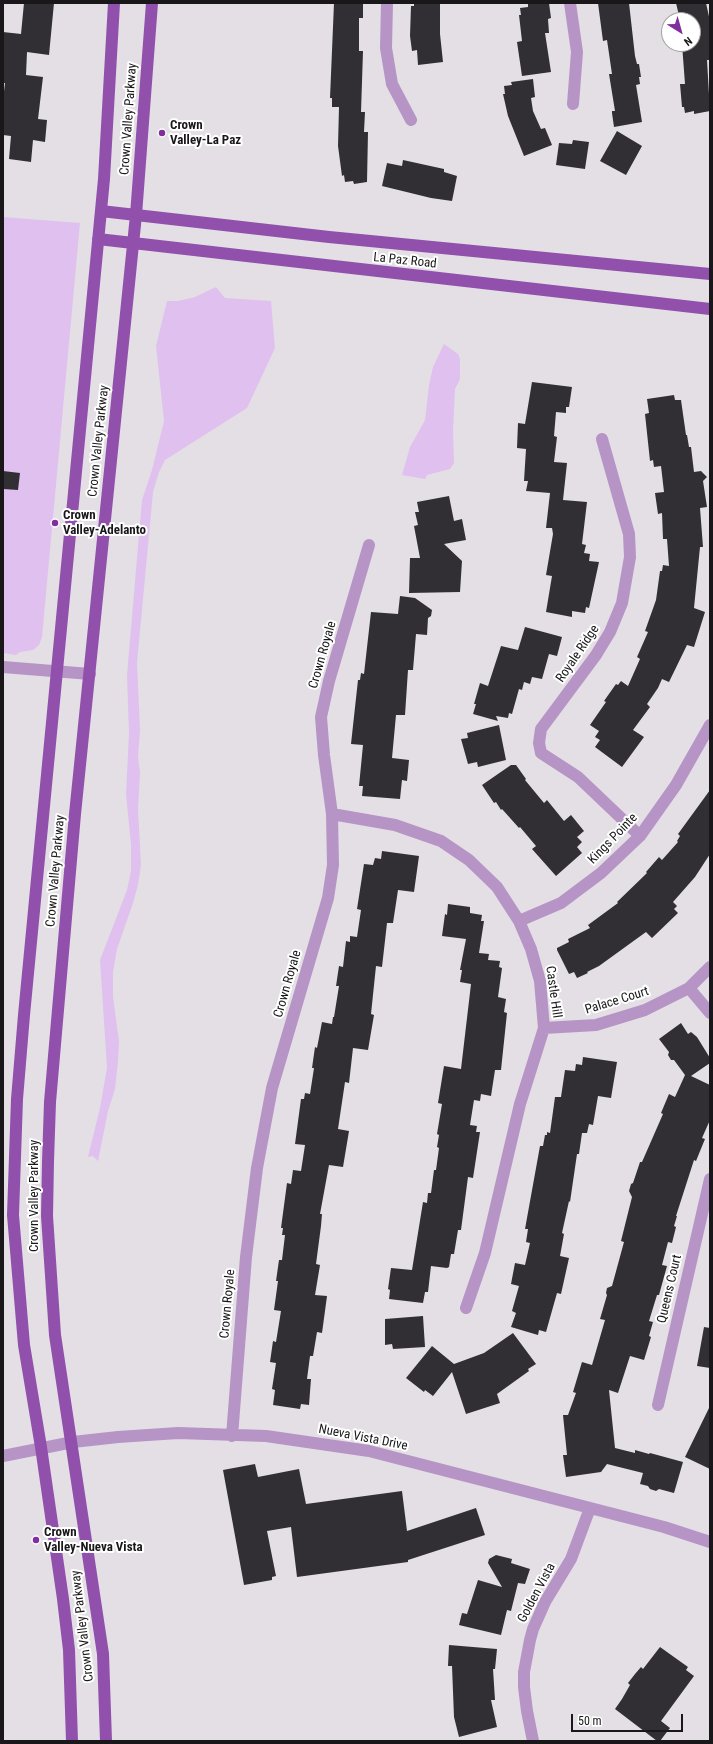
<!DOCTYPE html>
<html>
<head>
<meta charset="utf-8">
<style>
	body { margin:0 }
	#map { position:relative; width:713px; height:1744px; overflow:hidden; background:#e3dfe5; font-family:"Roboto Condensed",sans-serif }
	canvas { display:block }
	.frame { position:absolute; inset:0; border:4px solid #191719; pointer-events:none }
	.north { position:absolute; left:661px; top:12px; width:40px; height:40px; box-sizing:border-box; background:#fff; border:1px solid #a3a2a3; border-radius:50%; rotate:143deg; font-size:11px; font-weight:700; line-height:16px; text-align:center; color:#191719 }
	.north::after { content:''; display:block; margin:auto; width:14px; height:18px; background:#812f9f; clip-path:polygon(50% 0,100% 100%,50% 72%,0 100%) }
	.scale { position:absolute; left:571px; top:1714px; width:112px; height:18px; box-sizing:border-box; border:2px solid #191719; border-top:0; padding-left:5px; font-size:12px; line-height:14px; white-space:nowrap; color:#191719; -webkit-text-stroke:3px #fff; paint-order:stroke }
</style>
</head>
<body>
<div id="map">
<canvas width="713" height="1744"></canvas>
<div class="frame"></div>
<div class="north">N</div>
<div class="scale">50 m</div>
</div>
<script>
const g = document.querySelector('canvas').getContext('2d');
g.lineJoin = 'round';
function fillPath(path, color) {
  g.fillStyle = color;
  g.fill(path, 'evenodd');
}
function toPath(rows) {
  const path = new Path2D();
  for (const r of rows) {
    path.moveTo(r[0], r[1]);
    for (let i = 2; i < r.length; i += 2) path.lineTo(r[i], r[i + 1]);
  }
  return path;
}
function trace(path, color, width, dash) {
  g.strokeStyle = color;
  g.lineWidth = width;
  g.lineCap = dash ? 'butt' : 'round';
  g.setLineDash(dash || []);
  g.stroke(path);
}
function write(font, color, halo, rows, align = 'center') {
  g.font = font + ' "Roboto Condensed",sans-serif';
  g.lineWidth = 4;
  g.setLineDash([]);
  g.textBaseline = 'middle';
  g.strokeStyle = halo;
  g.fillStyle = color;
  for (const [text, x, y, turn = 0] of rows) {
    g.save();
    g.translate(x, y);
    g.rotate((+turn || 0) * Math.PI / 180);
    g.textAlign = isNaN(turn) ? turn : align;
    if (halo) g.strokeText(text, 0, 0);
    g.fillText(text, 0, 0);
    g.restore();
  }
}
const green = toPath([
	[3,217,80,223,42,637,39,645,33,650,20,652,16,655,3,653],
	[216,287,225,298,271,301,275,348,247,408,165,460,159,472,153,492,137,663,140,730,138,757,140,772,138,810,141,865,138,885,133,903,117,949,113,972,113,997,119,1041,118,1061,115,1089,108,1111,98,1161,93,1156,88,1157,100,1108,107,1068,100,960,127,890,131,871,131,844,126,794,129,733,127,675,142,500,152,470,164,421,156,346,167,301,178,301,195,297],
	[444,344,458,354,460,359,460,379,455,389,453,430,454,463,450,469,427,475,425,479,402,475,410,447,425,420,429,385,433,367]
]);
const building = toPath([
	[24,3,54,3,49,55,27,52,26,75,43,77,38,119,47,120,45,142,33,140,31,162,9,159,11,136,3,135,3,100,5,83,3,83,3,32,21,34],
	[334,3,363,3,363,18,359,18,359,51,363,51,361,112,365,112,364,132,368,132,367,182,354,184,353,181,345,182,344,175,342,176,338,146,339,107,332,107,332,98,330,98],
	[414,3,440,3,440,34,443,62,418,65,417,50,412,51,410,36,411,6,414,6],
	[528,3,549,3,551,18,548,19,549,33,545,33,551,72,522,76,517,42,522,41,519,15,521,15,520,8,528,7],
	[598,3,629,3,635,56,637,64,639,64,641,77,639,77,640,84,636,85,642,122,614,127,612,113,612,111,615,111,609,74,612,74,607,40,603,41],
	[676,3,706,3,710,21,710,60,707,60,710,111,694,114,694,111,685,113,684,107,682,107,680,84,685,84,682,44,693,44,693,20,680,20],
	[533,79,535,97,531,98,533,111,541,129,545,128,552,145,524,156,508,116,503,94,505,94,504,86,512,85,511,82],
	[617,131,642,146,626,175,600,161],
	[573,140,589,142,585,169,556,165,559,143,572,144],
	[403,160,444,169,444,172,457,176,452,201,431,198,382,186,387,163,402,166],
	[532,382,572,387,569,407,566,407,566,413,556,412,554,436,557,437,554,462,567,463,563,500,587,502,582,544,586,545,584,553,590,554,589,561,599,562,589,608,586,607,585,613,572,611,572,617,546,612,552,576,546,575,553,534,552,528,546,528,550,493,526,491,528,481,524,481,526,449,517,448,518,423,525,424],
	[674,395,675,400,681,400,686,435,687,435,689,447,691,447,694,472,701,471,707,477,703,481,707,507,700,508,703,547,700,547,694,608,705,612,694,647,687,645,669,682,662,679,658,688,647,704,650,707,633,730,644,737,622,767,595,747,600,740,595,737,599,731,590,725,606,702,604,701,616,684,618,685,621,681,628,686,640,659,637,657,648,632,645,631,656,600,660,571,662,571,663,565,669,566,667,539,663,539,662,513,658,514,655,493,664,492,661,466,654,467,653,460,650,461,645,414,649,413,647,399],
	[3,471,20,473,18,490,3,489],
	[449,496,454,521,462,519,466,540,444,544,462,561,460,592,409,593,410,558,420,558,414,526,418,525,415,512,419,512,417,502],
	[400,596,415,598,432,610,431,616,428,618,427,635,416,634,413,670,408,670,405,715,396,715,392,758,409,760,407,781,402,780,400,799,362,796,363,786,359,786,363,745,351,744,358,680,360,680,361,673,364,674,371,612,398,614],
	[525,627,562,637,557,656,549,654,542,679,532,677,530,684,524,682,522,690,519,689,512,714,509,713,508,718,496,716,498,721,473,714,476,704,474,704,480,683,488,686,501,646,518,650],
	[499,725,506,760,478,767,477,762,468,764,461,739,468,738,467,733],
	[511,765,516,765,526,779,525,780,544,803,547,800,564,821,571,815,584,831,577,837,582,842,577,847,582,853,556,876,532,849,536,846,520,827,519,828,502,809,501,810,496,802,494,803,482,785],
	[710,790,710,854,695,877,673,902,677,906,674,909,678,913,652,938,646,932,599,966,587,972,588,973,577,978,574,972,569,974,557,950,557,948,569,942,568,939,590,928,588,925,618,903,617,902,647,873,646,872,659,857,662,860,678,842,677,841,680,836,678,834],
	[382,851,419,856,414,892,398,890,393,923,387,923,382,967,376,966,371,1014,374,1015,368,1050,353,1048,349,1083,345,1082,338,1129,349,1131,343,1167,329,1165,320,1214,322,1214,321,1226,316,1264,320,1265,315,1295,327,1296,322,1333,317,1332,313,1356,310,1356,307,1379,311,1379,309,1405,301,1404,300,1409,273,1405,275,1390,272,1389,276,1363,270,1362,273,1341,276,1342,281,1311,274,1310,278,1281,276,1281,279,1260,282,1260,285,1235,282,1235,283,1228,281,1228,287,1183,291,1184,293,1170,301,1171,305,1145,295,1144,301,1099,304,1099,305,1093,310,1094,314,1068,312,1068,315,1047,317,1048,322,1022,332,1024,333,1017,334,1017,339,986,336,986,339,966,343,967,346,941,350,942,350,936,357,937,361,910,357,909,364,864,373,865,375,858,381,859],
	[448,904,470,907,470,913,482,915,481,921,484,921,479,953,489,954,488,960,500,961,499,967,502,968,498,997,506,999,504,1012,507,1013,501,1070,495,1070,491,1096,481,1094,480,1101,474,1100,470,1125,477,1126,476,1132,480,1132,473,1178,468,1177,461,1230,458,1230,454,1254,451,1254,449,1267,447,1268,431,1266,428,1292,425,1292,423,1303,389,1299,390,1290,388,1289,391,1268,412,1270,423,1202,427,1203,428,1193,431,1193,434,1170,436,1170,439,1148,437,1147,439,1135,437,1134,442,1104,438,1103,444,1066,461,1069,471,984,460,982,462,970,460,970,466,939,442,936,445,914,447,915],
	[681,1023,688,1034,691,1032,697,1037,710,1058,710,1063,691,1076,710,1085,710,1120,702,1138,705,1139,696,1161,694,1160,676,1216,677,1216,674,1226,676,1227,672,1243,668,1242,662,1265,667,1266,659,1295,657,1295,649,1321,653,1322,649,1336,651,1337,644,1360,630,1356,618,1393,609,1390,615,1448,635,1453,635,1450,649,1454,650,1453,683,1462,674,1493,659,1489,656,1491,650,1489,648,1486,640,1484,643,1473,607,1464,601,1472,566,1477,563,1455,567,1455,563,1415,568,1415,576,1393,573,1392,582,1362,592,1365,605,1320,600,1319,607,1295,606,1293,607,1288,612,1286,624,1242,621,1241,632,1197,629,1191,631,1184,633,1183,640,1162,642,1162,663,1114,661,1113,669,1094,675,1097,685,1075,674,1060,671,1060,668,1055,669,1052,659,1039],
	[583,1057,617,1062,611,1098,598,1096,593,1125,589,1124,587,1133,582,1133,579,1154,577,1154,570,1202,569,1201,562,1233,564,1234,560,1256,569,1258,561,1294,557,1293,546,1332,539,1330,538,1335,511,1327,516,1313,512,1311,519,1286,511,1284,515,1263,525,1265,530,1243,526,1242,528,1229,525,1229,540,1146,543,1146,545,1135,547,1135,547,1132,550,1133,555,1097,561,1097,565,1070,575,1071,576,1064,582,1065],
	[423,1316,425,1347,393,1349,392,1344,385,1345,385,1319],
	[704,1327,710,1328,710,1368,697,1366],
	[513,1333,536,1364,528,1369,529,1371,497,1394,500,1403,466,1414,452,1372,433,1396,425,1390,424,1392,406,1378,432,1346,454,1364,484,1353],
	[710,1406,710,1469,685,1457],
	[255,1464,258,1477,299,1469,306,1504,402,1491,407,1531,476,1508,485,1535,408,1560,408,1562,297,1577,291,1527,267,1531,276,1576,272,1577,272,1580,244,1585,223,1470],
	[496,1555,512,1559,511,1563,530,1569,525,1584,518,1583,511,1611,507,1610,501,1635,459,1625,462,1613,467,1614,478,1580,502,1587,488,1563,489,1559],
	[449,1645,497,1649,495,1669,493,1669,495,1700,491,1700,497,1727,459,1737,454,1717,452,1666,448,1666],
	[660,1647,688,1667,686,1670,694,1676,661,1721,670,1728,660,1741,657,1741,615,1709,622,1699,630,1685,628,1683,635,1674,641,1667,643,1669]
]);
const minor = toPath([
	[387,3,386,48,392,84,411,120],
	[570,3,577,52,573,104],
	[602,439,629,534,630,557,622,603,610,632,596,655,541,729,539,743,541,753,578,777,640,836],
	[3,667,90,674],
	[332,814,395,825,441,841,469,860,497,887,519,921,531,949,540,981,544,1028,520,1104,485,1253,466,1308],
	[519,921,561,903,601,873,640,836,676,785,710,725],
	[689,988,710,1013],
	[544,1028,596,1025,645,1010,689,988,710,967],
	[658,1405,710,1179],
	[232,1436,246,1257,257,1168,272,1088,328,898,333,865,332,814,324,755,321,717,329,681,369,545],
	[3,1456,73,1442,118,1437,178,1433,266,1436,369,1451,664,1527,710,1542],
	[533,1741,527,1711,524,1687,524,1672,530,1640,533,1629,545,1602,571,1559,590,1508]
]);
const major = toPath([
	[101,211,329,237,710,274],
	[98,239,710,309],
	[72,1741,69,1650,63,1599,41,1447,24,1345,13,1215,17,1099,24,1015,104,179,114,3],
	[106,1741,103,1654,55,1335,47,1216,48,1161,50,1102,75,814,136,215,152,3]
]);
const markers = [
	[162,133,4,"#812f9f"],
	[55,523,4,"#812f9f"],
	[36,1540,4,"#812f9f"]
];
const streetNames = [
	["Crown Valley Parkway",129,119,-86],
	["La Paz Road",405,261,6],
	["Crown Valley Parkway",99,441,-84],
	["Royale Ridge",578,654,-56],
	["Crown Royale",323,655,-74],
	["Kings Pointe",613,839,-46],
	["Crown Valley Parkway",56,871,-85],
	["Crown Royale",288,984,-74],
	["Castle Hill",553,992,82],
	["Palace Court",617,1001,-17],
	["Crown Valley Parkway",35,1196,-90],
	["Queens Court",670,1289,-77],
	["Crown Royale",228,1304,-85],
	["Nueva Vista Drive",363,1438,11],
	["Golden Vista",537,1593,-62],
	["Crown Valley Parkway",83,1626,-97]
];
const poiNames = [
	["Crown",170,126],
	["Valley-La Paz",170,141],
	["Crown",63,516],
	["Valley-Adelanto",63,531],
	["Crown",44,1533],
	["Valley-Nueva Vista",44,1548]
];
fillPath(green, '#e0c0ee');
fillPath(building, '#322f34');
trace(minor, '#b794c6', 12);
trace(major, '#9150ab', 12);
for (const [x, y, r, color] of markers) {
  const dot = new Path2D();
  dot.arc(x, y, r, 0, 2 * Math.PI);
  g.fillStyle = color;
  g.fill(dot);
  trace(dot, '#fff', 1.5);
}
write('13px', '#191719', '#fff', streetNames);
write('bold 13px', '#191719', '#fff', poiNames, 'left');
</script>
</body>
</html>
